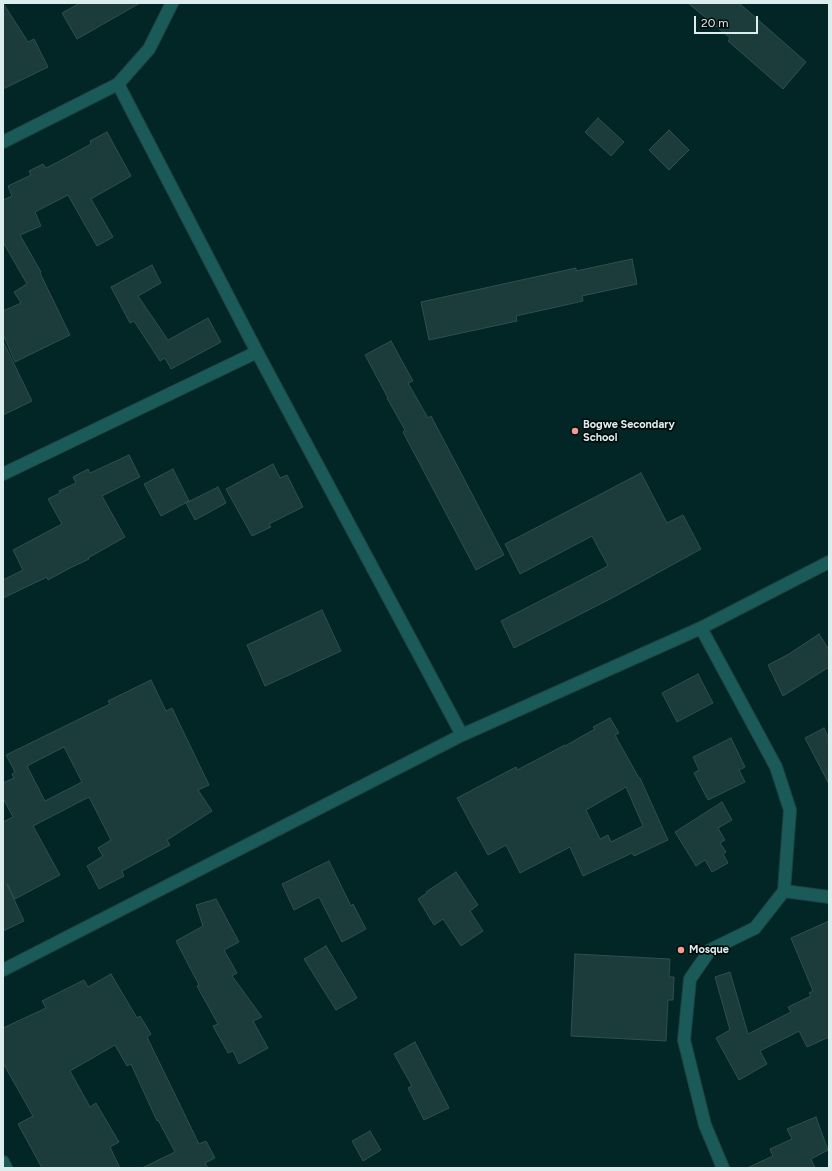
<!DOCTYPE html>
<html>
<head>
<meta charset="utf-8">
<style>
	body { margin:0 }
	#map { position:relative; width:832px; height:1171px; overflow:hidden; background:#022525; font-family:Figtree,sans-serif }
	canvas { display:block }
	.frame { position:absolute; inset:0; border:4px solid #dbedec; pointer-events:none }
	.scale { position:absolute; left:694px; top:16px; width:64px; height:18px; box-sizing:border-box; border:2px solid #dbedec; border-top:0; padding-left:5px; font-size:12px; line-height:14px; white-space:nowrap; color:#dbedec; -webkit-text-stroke:3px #020c0c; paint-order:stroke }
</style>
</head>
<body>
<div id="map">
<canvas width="832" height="1171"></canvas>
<div class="frame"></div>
<div class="scale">20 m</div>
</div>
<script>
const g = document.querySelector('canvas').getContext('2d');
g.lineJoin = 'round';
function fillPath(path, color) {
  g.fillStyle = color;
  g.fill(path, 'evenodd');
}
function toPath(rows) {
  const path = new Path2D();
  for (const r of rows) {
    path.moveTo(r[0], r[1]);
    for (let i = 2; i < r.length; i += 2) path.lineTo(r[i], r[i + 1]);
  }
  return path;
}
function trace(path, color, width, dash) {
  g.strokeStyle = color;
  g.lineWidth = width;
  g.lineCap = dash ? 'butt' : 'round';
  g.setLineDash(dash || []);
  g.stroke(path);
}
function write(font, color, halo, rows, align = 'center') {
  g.font = font + ' Figtree,sans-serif';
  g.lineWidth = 3.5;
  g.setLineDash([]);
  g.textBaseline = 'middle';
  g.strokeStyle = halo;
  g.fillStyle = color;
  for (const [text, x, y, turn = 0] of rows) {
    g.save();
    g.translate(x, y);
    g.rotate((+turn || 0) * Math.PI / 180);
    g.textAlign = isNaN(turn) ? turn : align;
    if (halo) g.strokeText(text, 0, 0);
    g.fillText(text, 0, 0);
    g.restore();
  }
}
const building = toPath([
	[3,3,28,42,34,39,48,67,3,89,3,3],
	[80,3,140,3,77,39,62,13,80,3],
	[688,3,739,3,806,62,783,89,728,41,730,38,688,3],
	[598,118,624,142,611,156,585,132,598,118],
	[669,130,689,150,669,170,649,150,669,130],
	[107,132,131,176,91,199,113,237,97,246,68,195,35,212,41,226,20,235,41,272,40,273,70,335,15,362,3,334,3,311,21,303,14,292,27,284,3,242,3,200,12,196,8,186,31,175,29,171,43,164,46,168,58,162,91,144,90,141,107,132],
	[632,259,637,284,582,296,583,301,516,316,517,321,429,340,421,302,576,268,576,271,632,259],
	[152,265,161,283,138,296,168,340,208,318,221,342,171,369,165,358,160,361,134,321,130,323,111,287,152,265],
	[3,341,32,401,3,415,3,341],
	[391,341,413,381,408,383,428,418,431,416,504,555,476,570,403,432,405,430,387,398,388,398,365,355,391,341],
	[129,455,140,477,102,496,125,537,88,558,89,559,68,569,48,580,47,577,3,598,3,580,23,570,13,550,62,524,48,499,60,493,59,491,76,483,73,477,88,469,90,473,129,455],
	[273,464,280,478,287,475,303,507,269,524,271,527,252,536,226,489,273,464],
	[173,469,189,501,161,516,144,484,173,469],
	[641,473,667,523,683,515,701,549,612,598,514,648,501,621,608,566,592,536,520,574,505,544,641,473],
	[218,487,226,503,195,520,186,503,218,487],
	[322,610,341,651,265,686,247,645,322,610],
	[819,634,829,650,829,667,783,696,768,665,789,654,819,634],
	[698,674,713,703,677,722,662,693,698,674],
	[151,680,166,711,172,708,209,785,198,790,212,811,167,840,170,845,122,871,124,876,99,889,87,866,103,856,98,848,111,840,89,797,33,826,60,875,15,899,7,884,24,921,3,931,3,822,13,817,3,798,3,783,14,778,12,774,15,772,6,755,110,704,108,701,151,680],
	[64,747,82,782,45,801,27,766,64,747],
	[610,718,619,733,615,735,639,778,640,778,668,840,634,856,632,853,583,876,570,847,520,873,506,845,488,855,457,798,516,767,517,770,565,745,565,746,595,729,593,727,610,718],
	[626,787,643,826,611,842,608,835,600,839,586,810,626,787],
	[824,728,829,739,829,784,805,738,824,728],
	[731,738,745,767,739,770,745,782,708,800,694,773,699,770,693,757,731,738],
	[722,802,732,820,718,828,725,840,720,843,726,852,723,854,728,863,712,872,705,860,696,866,675,832,722,802],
	[329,861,351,906,353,904,366,929,342,942,319,897,294,910,282,884,329,861],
	[456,872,478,905,470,911,483,931,461,946,443,919,434,925,418,899,427,893,426,892,456,872],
	[216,899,239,942,224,950,237,973,232,976,262,1017,253,1021,268,1048,239,1064,233,1051,228,1053,213,1026,218,1024,197,986,199,985,176,941,203,926,196,905,216,899],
	[829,921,829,1037,807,1047,799,1031,760,1051,767,1064,739,1080,716,1038,730,1030,715,977,730,972,748,1034,791,1012,788,1007,811,996,809,993,813,991,791,938,829,921],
	[326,946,357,998,336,1010,304,959,326,946],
	[575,954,670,959,669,977,674,977,673,1000,668,1000,666,1041,571,1036,575,954],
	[111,974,137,1018,140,1016,151,1034,147,1037,199,1144,206,1141,215,1158,205,1163,208,1168,142,1168,175,1152,158,1120,157,1121,131,1064,127,1066,115,1045,70,1071,90,1107,96,1103,119,1142,110,1147,120,1168,42,1168,18,1124,33,1116,3,1063,3,1028,46,1008,42,1001,84,980,88,987,111,974],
	[415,1042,449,1108,424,1120,408,1088,412,1086,394,1054,415,1042],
	[816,1117,828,1150,811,1159,815,1168,747,1168,773,1156,770,1149,792,1139,787,1129,816,1117],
	[370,1131,381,1150,363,1161,352,1141,370,1131]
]);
const street = toPath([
	[118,84,257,352,462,735],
	[3,142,118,84,149,49,172,3],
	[3,474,257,352],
	[701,628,776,767,790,810,784,891,755,928,710,950,690,979,684,1040,705,1125,723,1168],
	[784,891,829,897],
	[3,970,462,735,701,628,829,562],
	[3,1162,6,1168]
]);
const markers = [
	[575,431,4,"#f59c90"],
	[681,950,4,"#f59c90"]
];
const poiNames = [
	["Bogwe Secondary",583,425],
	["School",583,438],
	["Mosque",689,950]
];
fillPath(building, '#1b3c3b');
trace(building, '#2e504f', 1);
trace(street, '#204141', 14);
trace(street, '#1a5b5a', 12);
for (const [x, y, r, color] of markers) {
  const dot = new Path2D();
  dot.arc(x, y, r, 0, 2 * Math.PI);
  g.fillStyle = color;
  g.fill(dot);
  trace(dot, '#020c0c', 1.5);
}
write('bold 11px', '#dbedec', '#020c0c', poiNames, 'left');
</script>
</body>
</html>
